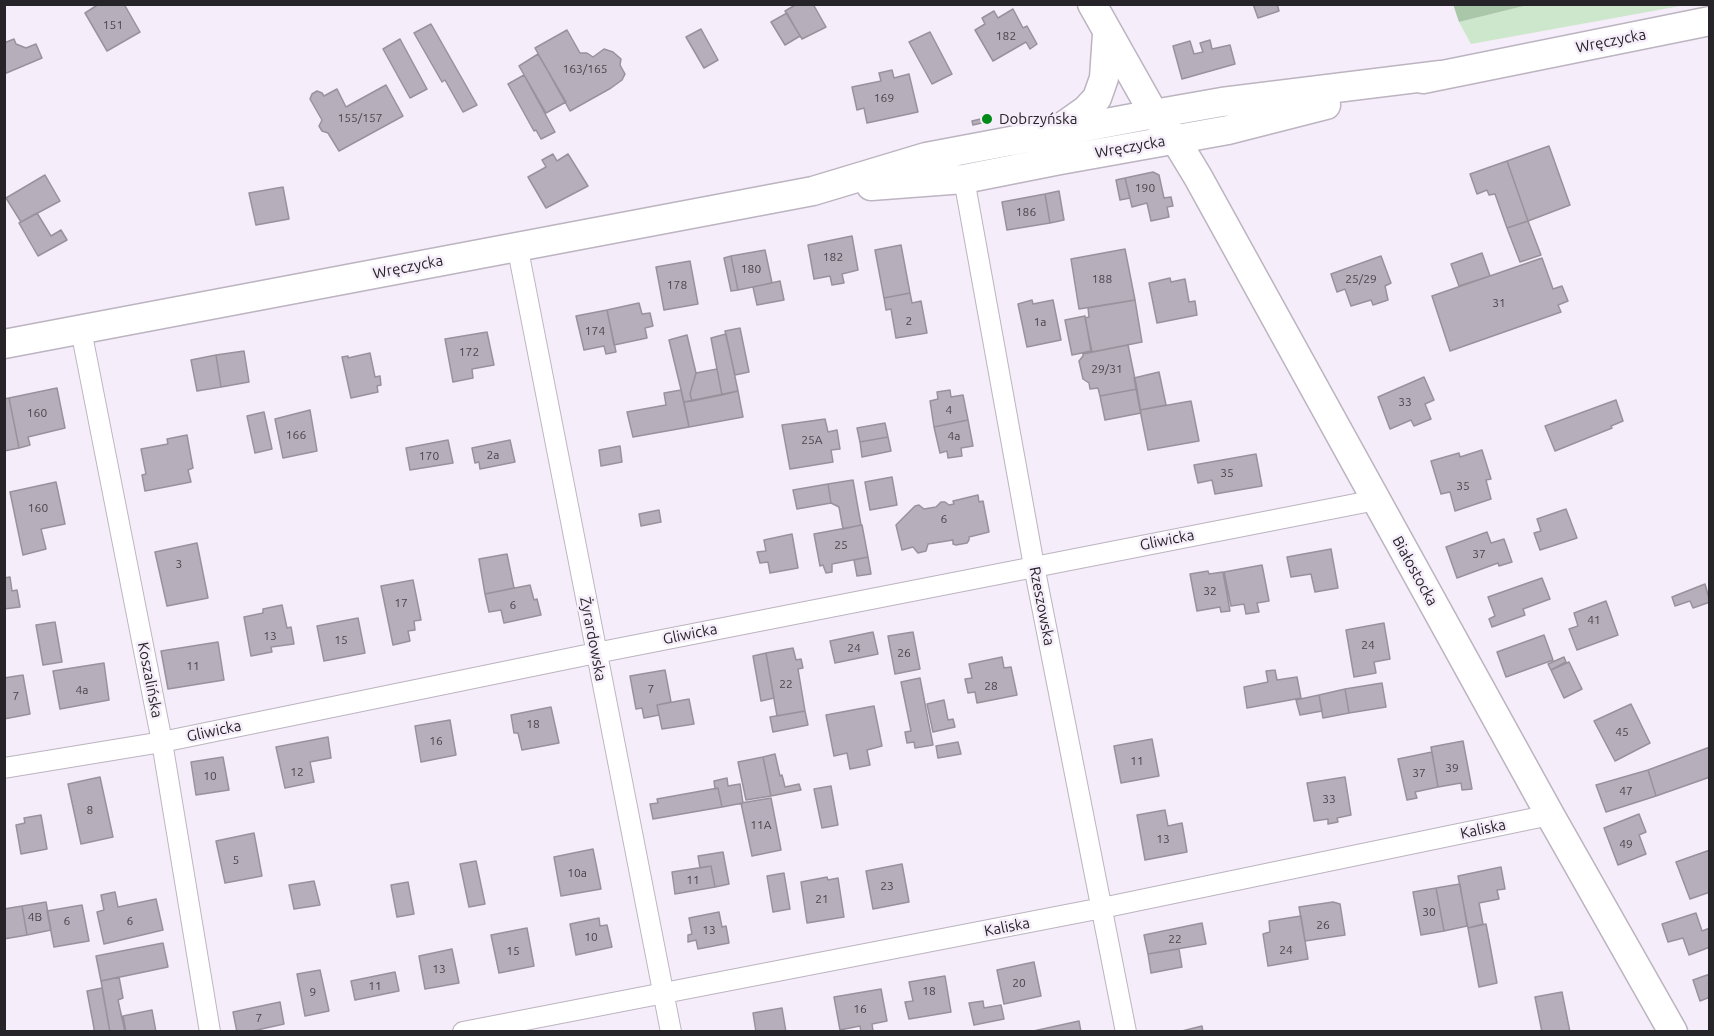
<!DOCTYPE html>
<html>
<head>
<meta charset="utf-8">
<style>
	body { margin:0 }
	#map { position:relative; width:1714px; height:1036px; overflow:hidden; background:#f5edf9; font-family:Ubuntu,sans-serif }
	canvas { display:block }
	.frame { position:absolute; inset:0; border:6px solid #262428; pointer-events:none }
</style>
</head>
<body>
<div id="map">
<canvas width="1714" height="1036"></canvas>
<div class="frame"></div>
</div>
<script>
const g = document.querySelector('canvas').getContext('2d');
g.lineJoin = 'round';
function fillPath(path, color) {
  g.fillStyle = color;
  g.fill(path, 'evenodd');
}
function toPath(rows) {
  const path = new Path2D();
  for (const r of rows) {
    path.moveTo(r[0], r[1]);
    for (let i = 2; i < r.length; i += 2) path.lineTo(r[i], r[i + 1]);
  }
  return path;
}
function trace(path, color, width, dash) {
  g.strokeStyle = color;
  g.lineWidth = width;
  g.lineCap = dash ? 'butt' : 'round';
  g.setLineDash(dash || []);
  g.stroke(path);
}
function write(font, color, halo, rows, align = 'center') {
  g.font = font + ' Ubuntu,sans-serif';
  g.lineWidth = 5;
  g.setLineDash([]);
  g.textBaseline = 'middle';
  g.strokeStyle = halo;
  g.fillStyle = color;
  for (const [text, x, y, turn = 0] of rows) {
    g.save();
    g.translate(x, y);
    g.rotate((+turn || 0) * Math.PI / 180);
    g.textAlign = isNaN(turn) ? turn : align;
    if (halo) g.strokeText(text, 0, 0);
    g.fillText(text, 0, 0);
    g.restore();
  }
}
const green = toPath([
	[1528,5,1686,5,1471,44,1459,22]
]);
const forest = toPath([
	[1453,4,1528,4,1528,5,1459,22]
]);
const building = toPath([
	[99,4,124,4,140,32,107,51,85,13,99,4],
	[797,4,813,4,826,27,802,39,785,11,797,4],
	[1253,4,1277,4,1279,11,1258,18,1253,4],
	[1013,9,1023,28,1027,26,1037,44,1030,49,1026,42,993,61,975,30,985,24,982,18,994,11,998,18,1013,9],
	[787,13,800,36,785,45,771,22,787,13],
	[431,24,477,105,463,112,445,80,442,82,414,33,431,24],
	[701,29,718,60,704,68,686,37,701,29],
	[567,30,580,53,587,53,593,57,604,49,613,52,621,59,620,65,625,74,622,80,611,88,570,111,535,48,567,30],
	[930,32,952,74,932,84,909,42,930,32],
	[14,39,16,44,26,48,36,44,42,58,4,74,4,43,14,39],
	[400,39,427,89,410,98,383,49,400,39],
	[1210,40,1212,49,1230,45,1235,64,1182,79,1173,46,1190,41,1194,54,1203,52,1200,43,1210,40],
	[538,54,566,102,546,113,519,66,538,54],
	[892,70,894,78,909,74,918,112,867,123,864,108,857,110,852,87,881,81,879,73,892,70],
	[524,75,555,132,541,139,536,130,534,131,508,84,524,75],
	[386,85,403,116,339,151,328,133,322,131,319,126,322,120,310,99,312,94,317,91,322,93,324,96,337,89,346,107,386,85],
	[989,117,990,121,973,125,972,121,989,117],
	[1549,146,1570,205,1528,221,1507,161,1549,146],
	[553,154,557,161,568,154,588,186,546,208,528,177,546,167,542,160,553,154],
	[1507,161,1528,221,1507,228,1495,194,1489,195,1487,190,1477,194,1470,174,1507,161],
	[1153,172,1159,175,1164,198,1171,197,1173,206,1167,207,1169,217,1151,221,1147,203,1132,207,1125,178,1153,172],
	[45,175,60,201,21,222,6,198,45,175],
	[1125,178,1130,198,1120,200,1116,180,1125,178],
	[283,187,289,219,256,225,249,193,283,187],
	[1059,191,1064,220,1050,223,1045,194,1059,191],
	[1045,194,1050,223,1007,230,1002,202,1045,194],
	[37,213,51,236,61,230,67,240,38,256,19,223,37,213],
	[1528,221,1541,255,1520,262,1507,228,1528,221],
	[852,236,858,270,842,274,844,283,832,285,830,276,814,279,808,245,852,236],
	[901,245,910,293,884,298,875,250,901,245],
	[1125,249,1135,300,1079,309,1071,259,1125,249],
	[765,250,772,283,738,290,731,256,765,250],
	[1482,253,1490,276,1459,286,1451,264,1482,253],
	[731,256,738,290,731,291,724,258,731,256],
	[1381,256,1391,283,1385,286,1388,300,1373,305,1371,300,1351,306,1345,289,1337,292,1331,274,1381,256],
	[1542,258,1553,289,1562,286,1568,301,1558,305,1561,312,1450,351,1432,296,1542,258],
	[690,261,698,304,664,310,656,267,690,261],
	[1170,278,1171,282,1185,279,1189,302,1195,301,1197,315,1157,323,1149,283,1170,278],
	[780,281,784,300,757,305,753,287,780,281],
	[910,293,912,303,921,301,927,333,896,338,891,309,886,310,884,298,910,293],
	[1032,300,1033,304,1053,300,1061,340,1027,347,1018,304,1032,300],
	[1135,300,1142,342,1092,352,1085,318,1089,317,1088,308,1135,300],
	[639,303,642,314,650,313,653,326,645,328,647,338,614,345,607,310,639,303],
	[607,310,616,352,606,354,604,346,584,350,576,316,607,310],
	[1085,316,1091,351,1072,355,1065,320,1085,316],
	[740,328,749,372,735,375,725,331,740,328],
	[487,332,494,365,472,369,473,378,453,382,445,339,487,332],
	[726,334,738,391,722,395,711,338,726,334],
	[687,335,696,373,690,394,692,401,684,402,669,340,687,335],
	[1128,345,1137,389,1100,396,1098,388,1090,389,1089,383,1083,379,1079,361,1083,356,1083,354,1128,345],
	[244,351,249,382,221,387,216,355,244,351],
	[370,353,375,377,380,376,381,385,377,386,378,392,351,398,342,357,348,356,348,358,370,353],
	[216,355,221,387,197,391,191,360,216,355],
	[717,369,722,395,692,401,690,394,696,373,717,369],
	[1159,372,1166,405,1140,410,1134,378,1159,372],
	[1424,377,1434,400,1425,404,1431,419,1414,426,1411,420,1390,429,1378,397,1424,377],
	[57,388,65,428,28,437,30,445,19,448,9,398,57,388],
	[1137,389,1141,413,1105,420,1100,396,1137,389],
	[681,390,689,427,633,437,627,412,666,405,664,393,681,390],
	[950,390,951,397,963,395,968,420,934,427,930,401,938,399,937,392,950,390],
	[738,391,743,417,689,427,684,402,738,391],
	[9,398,19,448,4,451,4,399,9,398],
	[1616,400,1623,421,1611,426,1612,428,1555,451,1545,426,1616,400],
	[1191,401,1199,441,1148,450,1140,410,1191,401],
	[310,410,317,451,283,458,275,419,310,410],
	[264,412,272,449,255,453,247,416,264,412],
	[825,419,828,432,837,430,840,449,831,450,833,462,790,469,782,425,825,419],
	[968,420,973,446,961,448,962,456,948,458,947,451,940,453,934,427,968,420],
	[885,423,888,437,860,442,857,428,885,423],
	[187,435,193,468,188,470,191,482,145,491,142,475,146,474,141,449,168,444,167,439,187,435],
	[888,437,891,451,862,457,860,442,888,437],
	[448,440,453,463,410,470,406,448,448,440],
	[510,440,515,462,480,469,479,462,475,463,472,448,510,440],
	[620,446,622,462,601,466,599,450,620,446],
	[1482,450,1491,479,1486,480,1491,499,1455,511,1450,492,1441,494,1431,461,1459,453,1460,457,1482,450],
	[1256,454,1262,486,1215,494,1212,480,1198,483,1194,465,1256,454],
	[892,477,897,505,870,510,865,482,892,477],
	[853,480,861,525,843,529,839,507,831,503,828,484,853,480],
	[56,482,65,524,41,529,46,549,23,555,10,492,56,482],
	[828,484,831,503,797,509,793,490,828,484],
	[978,495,979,502,983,501,989,532,969,537,969,540,967,543,956,545,953,544,953,540,928,544,926,551,918,553,913,547,902,550,896,525,915,506,919,505,924,509,936,507,941,502,945,502,949,505,954,504,953,501,978,495],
	[1566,509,1577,538,1540,550,1534,533,1541,531,1537,519,1566,509],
	[659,510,661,522,641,526,639,514,659,510],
	[862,525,868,557,832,564,832,572,826,573,823,565,820,566,814,534,862,525],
	[1487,532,1491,543,1504,539,1512,562,1499,566,1498,563,1457,578,1446,547,1487,532],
	[792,534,798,568,770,573,768,562,760,563,757,552,766,551,764,540,792,534],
	[197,543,208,598,167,606,155,552,197,543],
	[1331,549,1338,588,1315,592,1311,574,1291,577,1287,557,1331,549],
	[507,554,514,588,485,594,479,559,507,554],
	[868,557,871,574,857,576,854,560,868,557],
	[1262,565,1269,601,1257,603,1259,612,1246,614,1244,604,1231,606,1224,572,1262,565],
	[1208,571,1209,574,1223,572,1230,611,1221,612,1220,607,1197,611,1190,574,1208,571],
	[10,577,12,591,17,590,20,607,4,609,4,578,10,577],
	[1542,578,1550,599,1523,609,1525,615,1492,627,1489,619,1495,616,1488,597,1542,578],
	[413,580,421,620,414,621,415,630,408,631,410,641,393,645,381,586,413,580],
	[1705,584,1710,602,1693,608,1690,601,1675,606,1672,597,1705,584],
	[530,585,534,600,537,599,541,615,504,623,501,610,489,612,485,594,530,585],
	[1606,601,1618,635,1577,650,1569,629,1578,626,1574,613,1606,601],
	[282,605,287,628,291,627,294,644,271,647,272,652,251,656,244,617,263,613,263,609,282,605],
	[358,618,365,653,324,661,317,626,358,618],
	[55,622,62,662,43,665,36,625,55,622],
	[1384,623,1390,659,1374,662,1376,673,1354,677,1346,630,1384,623],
	[873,632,878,654,835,663,830,641,873,632],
	[913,632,920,669,895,674,888,636,913,632],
	[1544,635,1553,660,1506,677,1497,652,1544,635],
	[218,642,224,680,168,689,161,651,218,642],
	[793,648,796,660,801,659,803,668,798,669,805,711,777,716,766,653,793,648],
	[766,653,774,698,761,701,753,656,766,653],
	[1002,657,1004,668,1011,667,1017,695,977,703,975,692,968,693,965,679,972,678,969,664,1002,657],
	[1564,657,1566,662,1551,670,1548,664,1564,657],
	[1569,662,1582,689,1564,698,1551,670,1569,662],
	[104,663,109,700,60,709,53,671,104,663],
	[665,670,671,702,657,705,659,715,644,718,642,708,636,709,630,676,665,670],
	[1275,670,1277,680,1297,677,1301,698,1247,708,1244,687,1268,682,1266,671,1275,670],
	[23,675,30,714,4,719,4,678,23,675],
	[920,678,933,745,915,748,914,742,907,743,905,732,911,731,901,682,920,678],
	[1382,683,1386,707,1349,713,1345,689,1382,683],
	[1345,689,1349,713,1323,718,1319,695,1345,689],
	[1319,695,1322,711,1300,715,1296,700,1319,695],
	[689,699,694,724,662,729,657,705,689,699],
	[944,700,948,720,953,719,955,727,933,732,927,704,944,700],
	[1631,704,1650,743,1615,761,1594,721,1631,704],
	[874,706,882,746,867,750,870,765,850,769,847,753,834,756,826,715,874,706],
	[551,707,559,743,522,750,518,733,514,733,511,715,551,707],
	[805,711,808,725,773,732,770,717,805,711],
	[450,720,456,755,421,762,415,726,450,720],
	[328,737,331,758,310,762,314,782,285,788,276,747,328,737],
	[1152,739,1159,776,1121,783,1114,746,1152,739],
	[1463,741,1472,789,1462,790,1461,783,1438,787,1431,747,1463,741],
	[958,742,961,754,938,758,936,746,958,742],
	[1710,747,1710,777,1656,796,1648,770,1710,747],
	[1432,752,1438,787,1415,792,1417,798,1407,800,1398,759,1432,752],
	[775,754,780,776,782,775,785,787,799,784,801,790,771,796,763,757,775,754],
	[223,757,229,790,196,795,191,762,223,757],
	[763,757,771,796,746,800,738,762,763,757],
	[1648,770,1656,796,1606,812,1596,785,1648,770],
	[100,777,113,837,81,844,68,784,100,777],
	[1345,777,1351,815,1337,818,1338,822,1328,824,1328,819,1314,821,1307,783,1345,777],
	[727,778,728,786,740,784,743,803,722,807,718,788,715,789,714,781,727,778],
	[831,786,838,825,822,828,814,789,831,786],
	[718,788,722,807,653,819,650,804,658,803,657,799,718,788],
	[771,798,781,850,752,856,741,803,771,798],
	[1165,810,1168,826,1182,823,1187,852,1145,860,1137,815,1165,810],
	[1639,814,1646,832,1639,835,1646,854,1618,865,1604,828,1639,814],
	[41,815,47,849,21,854,16,825,25,823,24,818,41,815],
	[254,833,262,876,225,883,216,841,254,833],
	[593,849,601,889,561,896,554,857,593,849],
	[1710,850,1710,892,1690,899,1676,862,1710,850],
	[723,852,729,884,715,887,711,866,700,868,698,856,723,852],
	[476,861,485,904,469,907,460,864,476,861],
	[902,864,909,902,873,909,866,871,902,864],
	[711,866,715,887,675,894,672,872,711,866],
	[1501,867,1505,889,1497,890,1499,899,1479,903,1483,924,1468,928,1458,876,1501,867],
	[784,873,790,909,773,912,767,876,784,873],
	[827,877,828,880,838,878,844,917,807,923,801,882,827,877],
	[314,881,320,905,294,909,289,885,314,881],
	[408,882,414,914,397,917,391,885,408,882],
	[1460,884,1467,926,1444,931,1436,888,1460,884],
	[1436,888,1444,931,1421,935,1413,892,1436,888],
	[115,892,118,907,156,899,163,930,104,944,97,912,104,910,101,895,115,892],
	[46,902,51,930,27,935,22,906,46,902],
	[1333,902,1340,904,1345,935,1305,941,1299,907,1333,902],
	[82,905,89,941,54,947,47,911,82,905],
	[22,906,27,935,4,939,4,909,22,906],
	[719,912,722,927,726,926,729,943,698,949,696,940,688,942,688,935,692,934,689,918,719,912],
	[1696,913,1702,931,1710,928,1710,947,1689,955,1683,938,1668,942,1662,924,1696,913],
	[1301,916,1308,959,1268,966,1263,934,1270,932,1269,921,1301,916],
	[599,918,600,926,607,925,612,947,576,955,570,924,599,918],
	[1202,923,1206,944,1148,954,1144,935,1202,923],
	[1486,924,1497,983,1479,987,1468,928,1486,924],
	[527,928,534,966,499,973,491,935,527,928],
	[163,943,168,967,101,981,96,956,163,943],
	[452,949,459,983,425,989,419,956,452,949],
	[1179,949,1182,967,1151,973,1148,954,1179,949],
	[1034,962,1041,996,1004,1004,997,970,1034,962],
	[320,970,329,1011,305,1016,297,974,320,970],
	[395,972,399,991,355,1000,351,981,395,972],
	[1710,974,1710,997,1700,1001,1693,980,1710,974],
	[945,976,951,1012,909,1019,905,1002,913,1001,909,982,945,976],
	[119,977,123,998,118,1000,125,1032,110,1032,101,981,119,977],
	[102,988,110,1032,94,1032,94,1028,87,991,102,988],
	[881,989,887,1021,872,1024,873,1031,871,1032,861,1032,860,1026,840,1030,834,997,881,989],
	[1562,992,1570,1032,1542,1032,1535,997,1562,992],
	[983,1001,984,1008,1001,1005,1004,1019,974,1025,969,1003,983,1001],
	[280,1002,284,1024,248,1032,237,1032,233,1012,280,1002],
	[782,1008,786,1032,756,1032,753,1013,782,1008],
	[152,1010,156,1032,126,1032,123,1016,152,1010],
	[1079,1021,1081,1032,1029,1032,1079,1021],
	[1202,1026,1203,1032,1178,1032,1202,1026]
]);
const street = toPath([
	[964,179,1034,566,1126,1032],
	[517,245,671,1032],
	[81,330,162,742,210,1032],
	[4,768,162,742,596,653,1376,500],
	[463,1032,1102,908,1550,815]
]);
const secondary = toPath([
	[1092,4,1154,114,1175,139,1198,177,1550,815,1673,1032],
	[1423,79,1710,21],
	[1059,129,1086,110,1097,98,1104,78,1107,34],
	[871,186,964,179,1060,160,1228,130,1326,105],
	[4,344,813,191,926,157,1154,114,1222,102,1441,75]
]);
const markers = [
	[987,119,6,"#008a17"]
];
const numberNames = [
	["151",113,25],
	["182",1006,36],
	["163/165",585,69],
	["169",884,98],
	["155/157",360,118],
	["190",1145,188],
	["186",1026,212],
	["182",833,257],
	["180",751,269],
	["188",1102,279],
	["25/29",1361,279],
	["178",677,285],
	["31",1499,303],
	["2",909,321],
	["1a",1040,322],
	["174",595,331],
	["172",469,352],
	["29/31",1107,369],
	["33",1405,402],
	["4",949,410],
	["160",37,413],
	["166",296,435],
	["4a",954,436],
	["25A",812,440],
	["2a",493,455],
	["170",429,456],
	["35",1227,473],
	["35",1463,486],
	["160",38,508],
	["6",944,519],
	["25",841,545],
	["37",1479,554],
	["3",179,564],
	["32",1210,591],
	["17",401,603],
	["6",513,605],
	["41",1594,620],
	["13",270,636],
	["15",341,640],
	["24",1368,645],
	["24",854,648],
	["26",904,653],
	["11",193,666],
	["22",786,684],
	["28",991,686],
	["7",651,689],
	["4a",82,690],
	["7",16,696],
	["18",533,724],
	["45",1622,732],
	["16",436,741],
	["11",1137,761],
	["39",1452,768],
	["12",297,772],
	["37",1419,773],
	["10",210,776],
	["47",1626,791],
	["33",1329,799],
	["8",90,810],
	["11A",761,825],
	["13",1163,839],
	["49",1626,844],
	["5",236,860],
	["10a",577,873],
	["11",693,880],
	["23",887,886],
	["21",822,899],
	["30",1429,912],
	["4B",35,917],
	["6",67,921],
	["6",130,921],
	["26",1323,925],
	["13",709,930],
	["10",591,937],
	["22",1175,939],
	["24",1286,950],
	["15",513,951],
	["13",439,969],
	["20",1019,983],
	["11",375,986],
	["18",929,991],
	["9",313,992],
	["16",860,1009],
	["7",259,1018]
];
const streetNames = [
	["Wręczycka",1611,41,-11],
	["Wręczycka",1130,147,-10],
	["Wręczycka",408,267,-11],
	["Gliwicka",1167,540,-11],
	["Białostocka",1415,571,61],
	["Rzeszowska",1042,606,79],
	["Gliwicka",690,634,-11],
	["Żyrardowska",593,639,79],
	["Koszalińska",150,680,79],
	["Gliwicka",214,731,-12],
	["Kaliska",1483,829,-12],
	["Kaliska",1007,927,-11]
];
const poiNames = [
	["Dobrzyńska",999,119]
];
fillPath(green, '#cde7cc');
fillPath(forest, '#aac7a9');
fillPath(building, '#b6aeba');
trace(building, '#99919c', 1.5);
trace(street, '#bcb4c0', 22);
trace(secondary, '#bcb4c0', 31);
trace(street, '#fff', 20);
trace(secondary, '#fff', 28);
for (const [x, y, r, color] of markers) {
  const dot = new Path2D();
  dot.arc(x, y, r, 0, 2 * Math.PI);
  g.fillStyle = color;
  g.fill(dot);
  trace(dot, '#f5edf9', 2);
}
write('12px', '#4a464c', null, numberNames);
write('15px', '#262428', '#f5edf9', streetNames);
write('15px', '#262428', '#f5edf9', poiNames, 'left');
</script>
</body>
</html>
